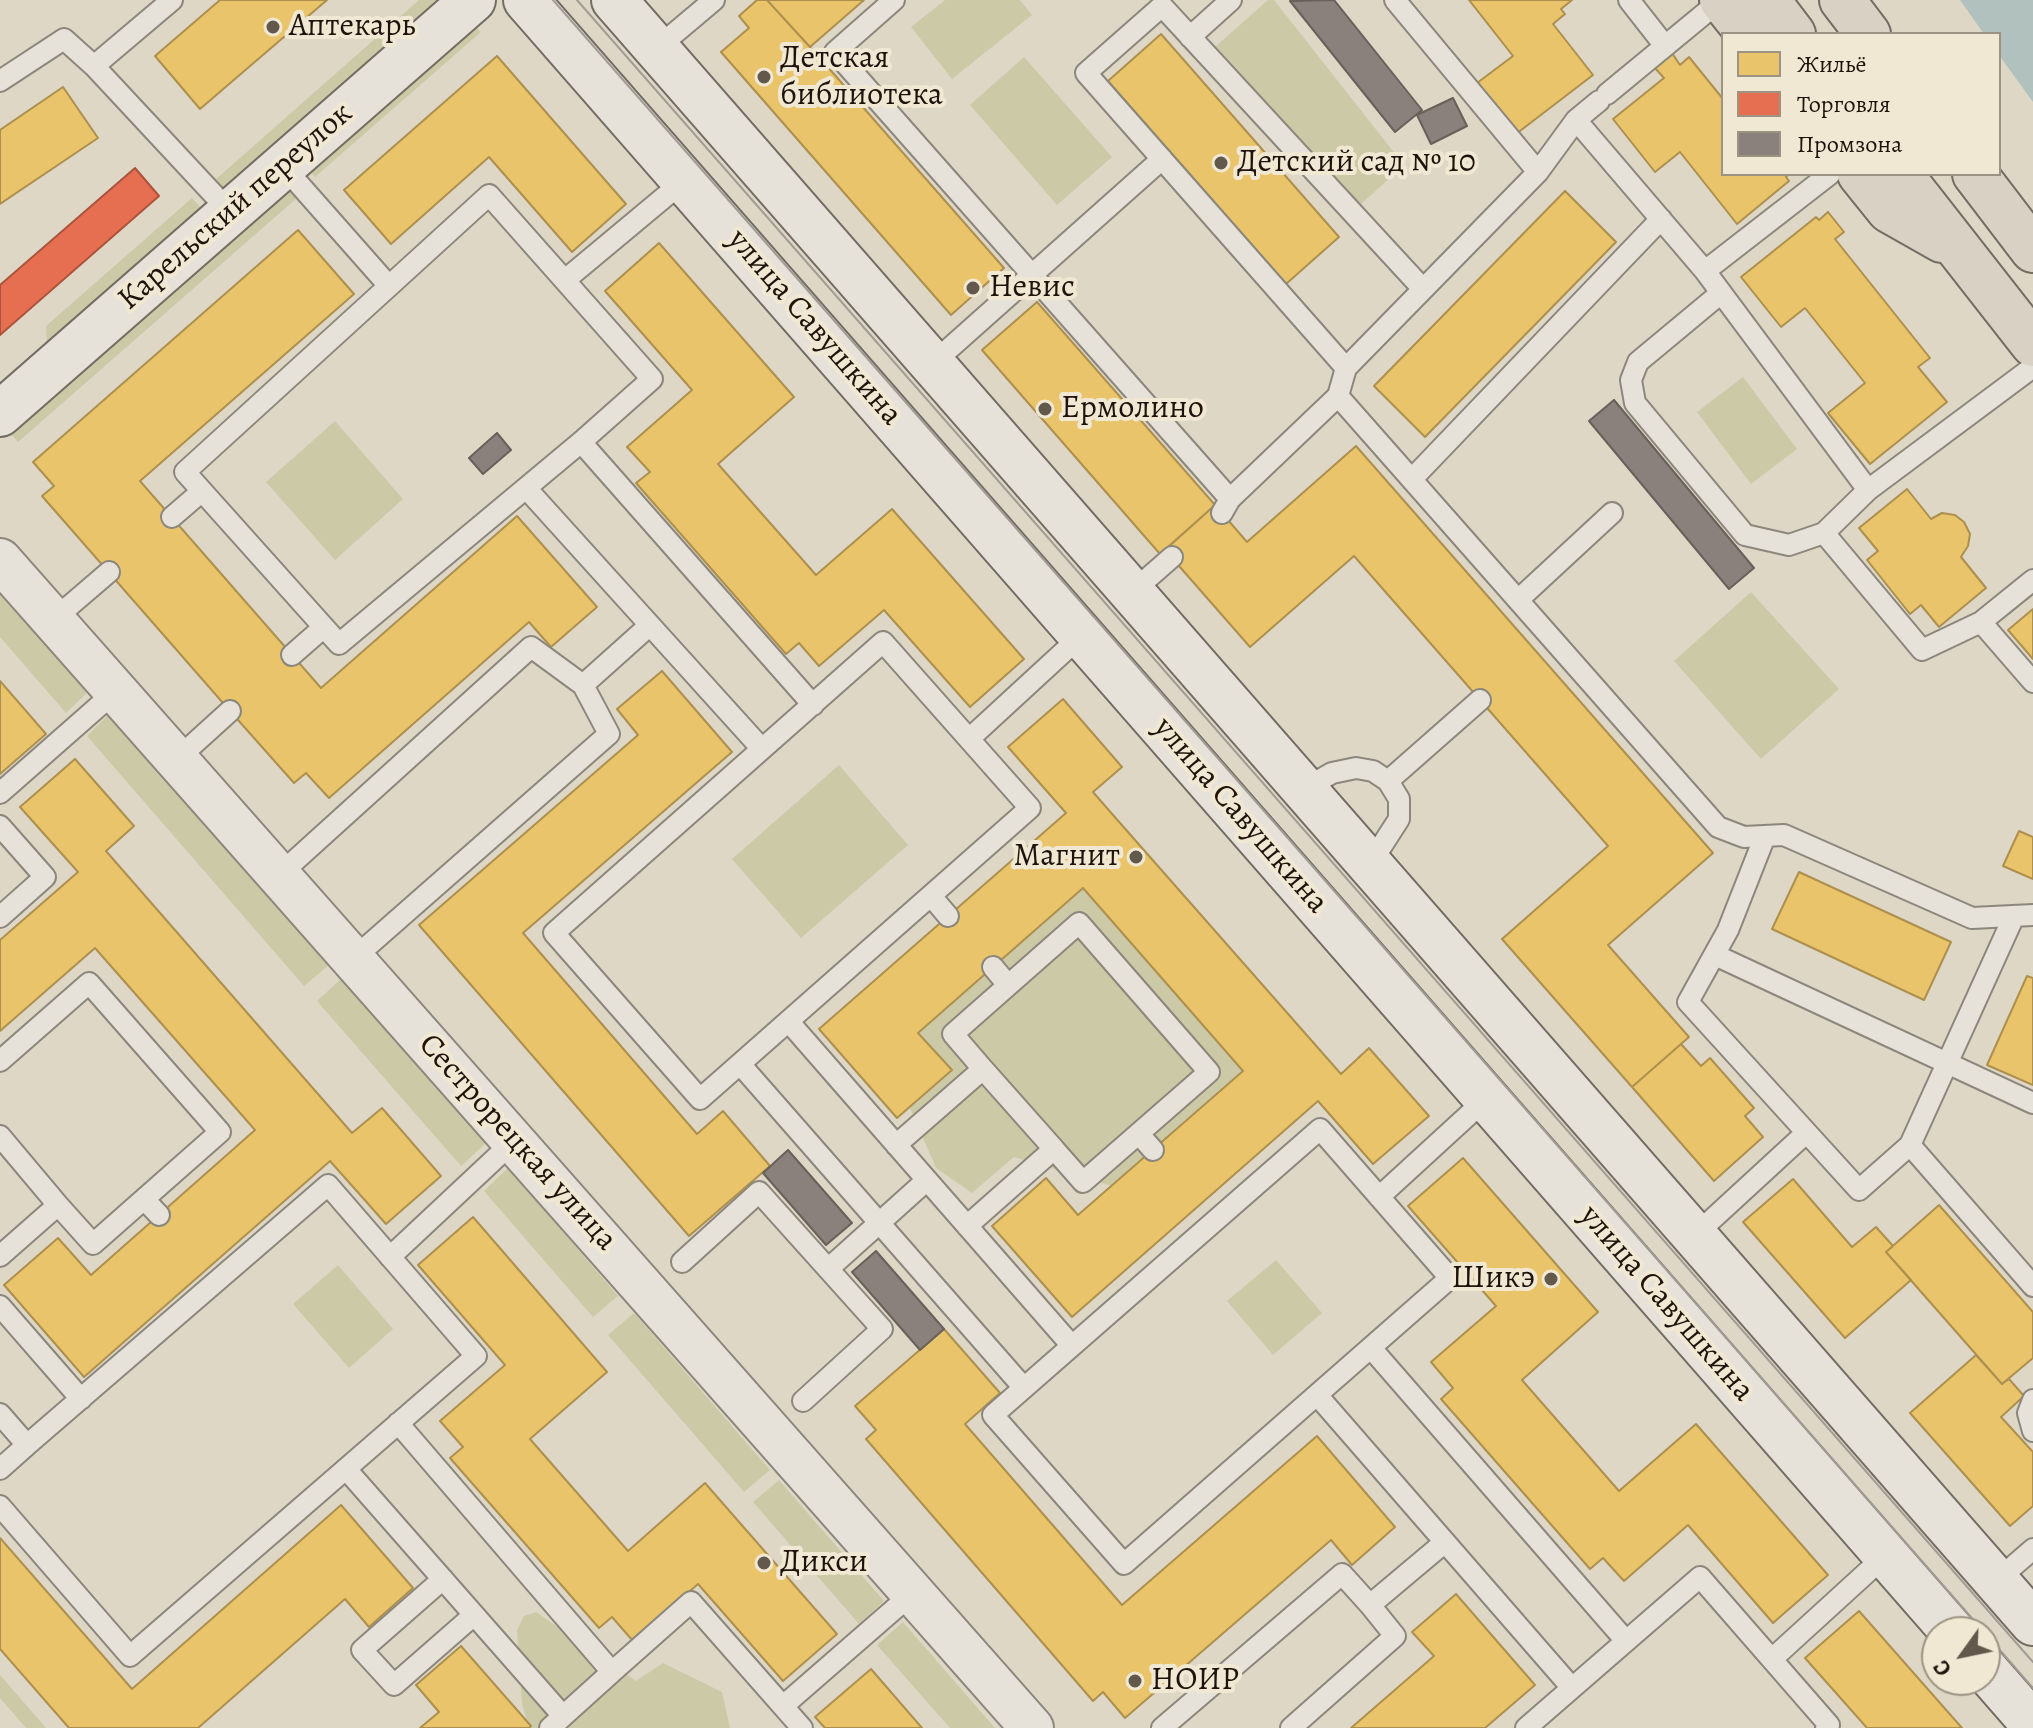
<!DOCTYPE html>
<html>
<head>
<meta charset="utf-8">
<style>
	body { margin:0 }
	#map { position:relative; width:2033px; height:1728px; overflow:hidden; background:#ded7c6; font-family:Alegreya,serif }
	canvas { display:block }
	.legend { position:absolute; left:1721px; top:32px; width:280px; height:144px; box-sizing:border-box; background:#f0e8d3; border:2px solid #9d9383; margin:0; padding:10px 14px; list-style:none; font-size:24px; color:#20130b }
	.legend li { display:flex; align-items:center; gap:16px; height:40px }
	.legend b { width:40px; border:2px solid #9d9383 }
	.north { position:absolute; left:1921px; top:1616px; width:80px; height:80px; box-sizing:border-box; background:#f0e8d3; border:2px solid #9d9383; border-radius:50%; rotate:237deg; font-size:22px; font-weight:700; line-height:32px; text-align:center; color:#20130b }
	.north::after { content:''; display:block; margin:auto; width:28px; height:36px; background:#62584c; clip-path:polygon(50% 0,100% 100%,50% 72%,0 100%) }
</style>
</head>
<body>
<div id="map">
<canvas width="2033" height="1728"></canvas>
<ul class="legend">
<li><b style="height:22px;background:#e9c46a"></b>Жильё</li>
<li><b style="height:22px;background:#e76f51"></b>Торговля</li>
<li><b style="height:22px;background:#8a817c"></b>Промзона</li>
</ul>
<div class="north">С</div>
</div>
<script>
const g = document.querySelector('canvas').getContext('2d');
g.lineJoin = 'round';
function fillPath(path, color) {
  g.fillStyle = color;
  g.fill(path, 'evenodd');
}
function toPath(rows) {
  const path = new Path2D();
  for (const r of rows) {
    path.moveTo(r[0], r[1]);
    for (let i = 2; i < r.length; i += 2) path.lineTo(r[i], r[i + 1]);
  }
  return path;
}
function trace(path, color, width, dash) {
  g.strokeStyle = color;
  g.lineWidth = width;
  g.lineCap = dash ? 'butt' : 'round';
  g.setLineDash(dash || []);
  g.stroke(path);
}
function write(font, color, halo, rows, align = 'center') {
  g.font = font + ' Alegreya,serif';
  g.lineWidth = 8;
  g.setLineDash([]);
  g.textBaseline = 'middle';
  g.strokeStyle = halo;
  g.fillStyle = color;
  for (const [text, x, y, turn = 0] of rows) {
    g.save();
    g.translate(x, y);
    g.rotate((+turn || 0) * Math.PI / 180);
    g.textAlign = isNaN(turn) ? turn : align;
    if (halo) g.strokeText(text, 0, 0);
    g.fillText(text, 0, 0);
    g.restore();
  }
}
const green = toPath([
	[419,0,441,0,225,190,215,180],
	[945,0,1020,0,1032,15,952,79,911,27],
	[1268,0,1274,0,1404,165,1359,206,1215,47],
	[474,25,481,32,315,177,309,170],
	[1024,57,1112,157,1057,205,970,105],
	[289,186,298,197,18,442,9,432],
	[192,198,202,209,47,346,46,326],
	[1743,377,1797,449,1751,484,1697,412],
	[335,421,403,499,335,560,266,482],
	[0,585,91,689,66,713,0,637],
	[1751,592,1839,689,1761,759,1674,661],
	[111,712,330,964,304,986,87,736],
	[839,765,908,845,801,938,732,859],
	[1083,888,1243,1071,1112,1186,1014,1157,972,1193,936,1168,910,1108,952,1071,918,1033],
	[342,978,486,1143,461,1166,317,1001],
	[508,1168,618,1296,593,1317,484,1191],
	[1276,1260,1322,1313,1273,1355,1227,1301],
	[338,1265,393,1329,349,1368,293,1304],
	[634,1313,770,1470,744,1492,608,1335],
	[779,1480,884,1601,859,1624,753,1502],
	[536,1612,636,1681,663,1663,722,1692,730,1728,529,1728,522,1704,517,1630,524,1616],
	[903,1622,995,1728,950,1728,877,1645],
	[0,1675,46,1728,26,1728,0,1698]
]);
const water = toPath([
	[1960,0,2033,0,2033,102,1999,55,1999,34,1984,34]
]);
const homes = toPath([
	[220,0,327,0,200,109,155,56,220,0],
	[757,0,767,0,819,57,1004,268,951,315,721,52,749,28,739,16,757,0],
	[767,0,864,0,810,47,767,0],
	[1469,0,1572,0,1561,9,1565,14,1553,24,1593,75,1516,134,1477,83,1513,56,1469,0],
	[1161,34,1339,237,1286,284,1108,81,1161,34],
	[1672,53,1680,65,1689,57,1723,99,1723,174,1789,174,1786,177,1789,181,1737,224,1680,152,1655,172,1613,119,1664,78,1654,67,1672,53],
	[497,56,626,204,572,252,489,157,391,244,344,190,497,56],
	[63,87,98,138,0,204,0,130,63,87],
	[1565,191,1616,242,1425,437,1374,386,1565,191],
	[1828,212,1844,232,1835,239,1930,358,1918,367,1947,402,1870,464,1828,413,1865,383,1805,308,1781,327,1741,277,1816,217,1819,220,1828,212],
	[298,230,354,294,140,481,321,688,517,516,597,607,551,647,529,622,329,798,306,773,294,783,230,711,42,496,54,486,33,462,298,230],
	[659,243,794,397,718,464,816,575,892,509,1024,659,970,707,884,610,819,666,799,643,786,654,636,483,650,472,627,447,692,390,605,291,659,243],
	[1037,302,1215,505,1160,554,982,350,1037,302],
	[1356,446,1713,853,1608,945,1689,1037,1632,1087,1502,939,1608,846,1354,556,1250,647,1165,550,1215,505,1247,542,1356,446],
	[1907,489,1931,519,1942,513,1955,515,1964,522,1970,534,1968,546,1961,557,1986,588,1939,627,1921,605,1910,614,1867,560,1878,551,1859,528,1907,489],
	[2033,609,2033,659,2008,630,2033,609],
	[662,671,732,752,523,933,697,1134,723,1111,770,1166,689,1236,419,925,638,735,617,709,662,671],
	[0,681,46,734,0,774,0,681],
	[1063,699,1122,767,1093,792,1113,815,1341,1074,1369,1048,1429,1116,1373,1164,1318,1101,1072,1317,992,1226,1046,1178,1078,1215,1243,1071,1083,888,918,1033,952,1070,897,1118,819,1029,1066,813,1008,747,1063,699],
	[75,759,134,826,106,851,352,1133,382,1108,441,1176,386,1224,330,1161,84,1377,4,1285,58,1238,91,1275,255,1130,95,948,0,1031,0,940,78,872,20,807,75,759],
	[2019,831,2033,837,2033,879,2003,866,2019,831],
	[1799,872,1951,942,1924,1000,1772,929,1799,872],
	[2027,976,2033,978,2033,1085,1987,1065,2027,976],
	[1681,1044,1701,1066,1710,1058,1754,1108,1745,1116,1763,1137,1714,1181,1632,1087,1681,1044],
	[1463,1158,1598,1312,1522,1380,1619,1491,1696,1424,1828,1575,1773,1623,1688,1525,1624,1581,1603,1558,1590,1569,1441,1399,1453,1388,1431,1362,1496,1306,1408,1206,1463,1158],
	[1793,1179,1852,1247,1876,1227,1893,1246,1886,1252,1911,1280,1845,1338,1743,1222,1793,1179],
	[1939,1205,2033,1312,2033,1358,2002,1384,1886,1252,1939,1205],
	[473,1217,607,1372,530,1439,628,1551,705,1483,837,1634,783,1681,698,1584,633,1641,612,1617,599,1628,450,1458,463,1447,440,1421,505,1365,418,1265,473,1217],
	[944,1329,1000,1393,965,1424,1122,1605,1317,1436,1395,1527,1352,1565,1331,1540,1125,1718,1103,1692,1093,1701,866,1439,876,1430,855,1406,944,1329],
	[1976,1355,2002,1384,2009,1379,2024,1396,2001,1417,2033,1452,2033,1506,2010,1526,1910,1413,1976,1355],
	[341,1505,413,1588,369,1627,345,1599,198,1728,69,1728,0,1649,0,1538,132,1689,341,1505],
	[1456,1594,1535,1685,1485,1728,1351,1728,1434,1656,1412,1632,1456,1594],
	[1859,1611,1962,1728,1867,1728,1805,1658,1859,1611],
	[461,1646,531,1726,529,1728,420,1728,439,1712,416,1685,461,1646],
	[871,1669,922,1728,825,1728,815,1717,871,1669]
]);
const shops = toPath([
	[135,168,159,196,0,335,0,285,135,168]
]);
const industry = toPath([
	[1334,0,1422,110,1395,132,1290,1,1334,0],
	[1453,98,1467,126,1431,144,1417,115,1453,98],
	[1614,400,1754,568,1729,589,1589,421,1614,400],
	[497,433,511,450,483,474,469,458,497,433],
	[788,1150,852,1223,826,1245,763,1173,788,1150],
	[876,1251,944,1329,920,1350,852,1272,876,1251]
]);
const lane = toPath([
	[172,0,94,66,230,212],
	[894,0,835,52,1230,499],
	[1395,0,1538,172,1576,120,1705,271,1868,490,1824,533,1922,650,1981,622,2033,682],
	[1629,0,1665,46],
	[1190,37,1231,0],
	[657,48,714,0],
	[0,81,64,39,94,66],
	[1607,94,1721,0],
	[1576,120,1599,101],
	[283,166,389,286],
	[1538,172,1346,368,1338,396,1718,827,1744,837,1784,835,1972,918,2033,915],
	[489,195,652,379,581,442,339,644,185,472,489,195],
	[1705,271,1830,174],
	[565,280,685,180],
	[1721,293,1638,362,1631,380,1635,403,1745,535,1789,545,1824,533],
	[933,363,1162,159],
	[1346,368,1086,73,1162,6,1423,289],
	[581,442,813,705],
	[1412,479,1661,219],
	[526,488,762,749],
	[1868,490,2033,367],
	[1222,513,1230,499,1338,396],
	[172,517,201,492],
	[1132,592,1172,557],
	[1518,600,1612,513],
	[53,620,109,572],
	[1981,622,2033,580],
	[883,642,1030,808,700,1099,554,933,883,642],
	[292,655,324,627],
	[969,739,1082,635],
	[177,759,230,711],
	[1388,781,1480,700],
	[1304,789,1332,773,1356,768,1373,771,1388,781,1399,799,1399,819,1370,864],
	[0,793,116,691],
	[0,826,45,877,0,917],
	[1765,836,1728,930,1688,1002,1859,1190,1910,1145,2014,916],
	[279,875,531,647,583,685],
	[931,896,948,916],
	[1715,955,2033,1103],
	[354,958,609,734,583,685,650,625],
	[993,967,1008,985],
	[789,1022,1072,1346],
	[0,1061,89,983,220,1132,93,1244,58,1205,0,1256],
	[740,1064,1024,1388],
	[983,1069,1054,1149],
	[1320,1129,1450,1278,1124,1564,993,1415,1320,1129],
	[1139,1134,1153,1150],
	[0,1136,58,1205],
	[896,1145,983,1069,953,1034,1079,923,1209,1072,1083,1182,1054,1149,967,1226],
	[1910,1145,2033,1286],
	[1379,1197,1486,1099],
	[144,1199,159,1215],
	[1694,1236,1806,1133],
	[390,1257,515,1140],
	[682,1262,759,1192,882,1329,803,1401],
	[828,1269,927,1180],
	[0,1306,81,1399],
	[1371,1348,1626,1641],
	[1317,1395,1572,1688],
	[2033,1400,2028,1413,2033,1431],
	[0,1414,27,1445,0,1469],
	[398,1423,612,1672,691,1602,802,1728],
	[346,1469,563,1716],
	[0,1506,130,1656,476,1356,328,1185,27,1445],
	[443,1579,362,1650,394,1685,474,1615],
	[1996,1581,2033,1549],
	[1772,1659,1886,1555],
	[783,1706,914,1592],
	[550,1728,612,1672],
	[1162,1728,1342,1574,1370,1605],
	[1291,1728,1395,1636,1370,1605,1445,1542],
	[1526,1728,1700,1577,1829,1725,1826,1728]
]);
const street = toPath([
	[0,560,1032,1728]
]);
const secondary = toPath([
	[526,0,1953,1632],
	[614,0,2033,1623],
	[0,414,473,0],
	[1985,1669,2033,1724]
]);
const primary = toPath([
	[1722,0,1749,34],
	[1767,0,1793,34],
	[1842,0,1868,34],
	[1860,174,1889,210,1942,240],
	[1900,174,2033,344],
	[1975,174,2033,250]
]);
const tram = toPath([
	[553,0,1984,1632],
	[577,0,2033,1662],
	[1985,1633,2033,1688]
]);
const markers = [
	[273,27,8,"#62584c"],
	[764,77,8,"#62584c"],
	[1221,163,8,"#62584c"],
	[973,288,8,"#62584c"],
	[1045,409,8,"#62584c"],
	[1136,857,8,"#62584c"],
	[1551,1279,8,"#62584c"],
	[764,1563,8,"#62584c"],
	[1135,1681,8,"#62584c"]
];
const poiNames = [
	["Аптекарь",289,27],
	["Детская",780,59],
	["библиотека",780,96],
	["Детский сад № 10",1237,163],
	["Невис",989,288],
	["Ермолино",1061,409],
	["Магнит",1120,857,"right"],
	["Шикэ",1535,1279,"right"],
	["Дикси",780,1563],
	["НОИР",1151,1681]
];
const streetNames = [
	["Карельский переулок",236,207,-41],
	["улица Савушкина",814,328,49],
	["улица Савушкина",1240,816,49],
	["Сестрорецкая улица",517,1143,48],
	["улица Савушкина",1666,1304,49]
];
fillPath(green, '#ccc9a6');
fillPath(water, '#b0c1be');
fillPath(homes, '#e9c46a');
trace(homes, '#ad8f4e', 2);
fillPath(shops, '#e76f51');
trace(shops, '#ab533c', 2);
fillPath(industry, '#8a817c');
trace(industry, '#6a605a', 2);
trace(lane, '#8c877c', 24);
trace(street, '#8c877c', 46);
trace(secondary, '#726c63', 48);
trace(primary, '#726c63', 48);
trace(lane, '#e6e2d9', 20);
trace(street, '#e6e2d9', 42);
trace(secondary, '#e6e2d9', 44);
trace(primary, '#d9d2c4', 44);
trace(tram, '#a09c94', 2);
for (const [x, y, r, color] of markers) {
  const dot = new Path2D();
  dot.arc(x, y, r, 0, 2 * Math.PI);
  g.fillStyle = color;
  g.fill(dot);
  trace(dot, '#f0e8d3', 3);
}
write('32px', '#20130b', '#f0e8d3', poiNames, 'left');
write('32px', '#20130b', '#f0e8d3', streetNames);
</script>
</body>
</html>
